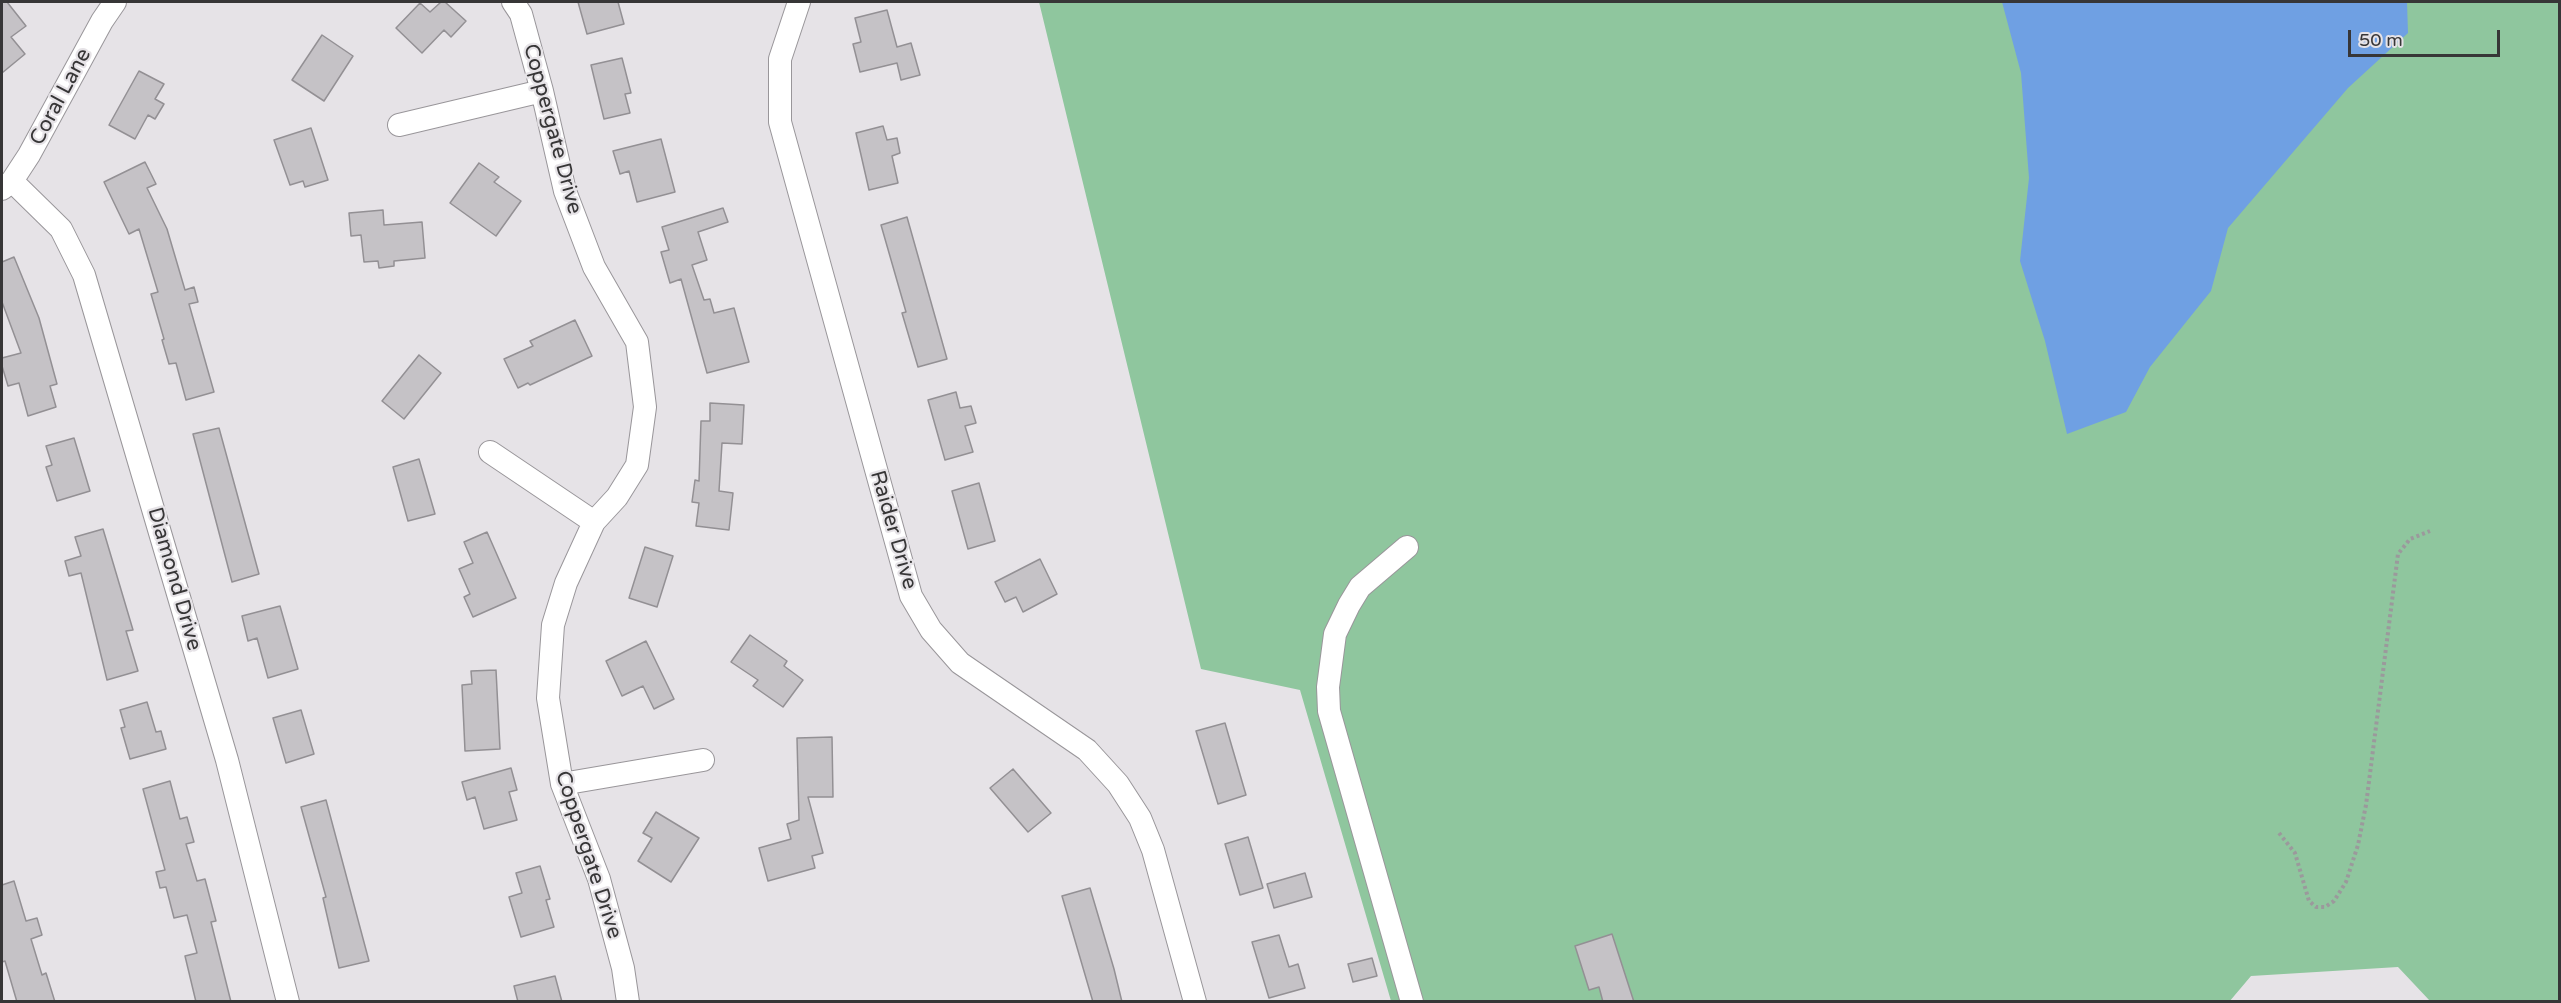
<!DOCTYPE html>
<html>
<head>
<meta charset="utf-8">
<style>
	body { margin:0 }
	#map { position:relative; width:2561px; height:1003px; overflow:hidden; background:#e6e3e7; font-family:"Varela Round",sans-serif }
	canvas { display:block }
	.frame { position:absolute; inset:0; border:3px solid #373637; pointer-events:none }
	.scale { position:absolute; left:2348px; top:30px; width:152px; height:27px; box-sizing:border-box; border:3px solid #373637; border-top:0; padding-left:8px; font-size:18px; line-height:21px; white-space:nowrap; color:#373637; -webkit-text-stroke:4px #e6e3e7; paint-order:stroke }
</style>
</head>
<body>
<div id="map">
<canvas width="2561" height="1003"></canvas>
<div class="frame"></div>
<div class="scale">50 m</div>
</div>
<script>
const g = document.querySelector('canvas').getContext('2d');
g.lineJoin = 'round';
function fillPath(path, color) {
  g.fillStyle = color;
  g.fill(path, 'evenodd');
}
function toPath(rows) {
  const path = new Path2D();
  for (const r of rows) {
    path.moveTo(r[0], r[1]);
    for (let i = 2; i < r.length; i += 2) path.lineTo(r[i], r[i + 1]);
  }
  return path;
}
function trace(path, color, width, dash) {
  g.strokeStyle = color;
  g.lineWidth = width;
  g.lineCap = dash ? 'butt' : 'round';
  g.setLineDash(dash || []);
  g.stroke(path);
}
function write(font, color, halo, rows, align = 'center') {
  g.font = font + ' "Varela Round",sans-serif';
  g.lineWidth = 4.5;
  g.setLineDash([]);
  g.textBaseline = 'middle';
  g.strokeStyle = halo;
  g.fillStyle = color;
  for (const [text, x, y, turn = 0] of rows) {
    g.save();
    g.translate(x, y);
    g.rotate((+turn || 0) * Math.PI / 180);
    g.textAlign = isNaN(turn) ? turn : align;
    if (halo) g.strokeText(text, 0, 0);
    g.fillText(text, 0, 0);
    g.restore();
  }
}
const green = toPath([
	[1039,2,2559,2,2559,1001,2430,1001,2398,967,2251,976,2229,1002,1391,1001,1300,690,1201,669]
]);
const water = toPath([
	[2002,2,2407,2,2408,33,2348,88,2228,228,2211,291,2150,367,2126,412,2067,434,2045,341,2020,261,2029,178,2021,73]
]);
const building = toPath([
	[2,2,7,2,26,26,11,37,25,54,2,73,2,2],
	[441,2,445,2,466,21,451,37,444,30,422,53,396,28,420,3,430,12,441,2],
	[578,2,618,2,624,24,587,34,578,2],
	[887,10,897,47,911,43,920,75,901,80,897,63,860,72,853,44,861,42,855,18,887,10],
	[322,35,353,56,324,101,292,80,322,35],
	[622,58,631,93,625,94,630,113,604,119,591,65,622,58],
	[139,71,164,84,155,99,164,104,155,119,148,115,135,139,109,125,139,71],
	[883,126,887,140,897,138,900,153,892,156,898,183,869,190,856,133,883,126],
	[311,128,328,180,305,187,303,181,290,185,274,140,311,128],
	[661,139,675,192,637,202,629,171,620,174,613,151,661,139],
	[145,162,156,184,147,188,167,229,185,290,194,287,198,302,189,304,214,392,186,400,176,363,169,364,162,340,164,339,151,294,158,292,139,229,129,234,104,182,145,162],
	[479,163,499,177,494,182,521,201,496,236,450,203,479,163],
	[723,208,728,222,698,232,707,260,692,265,704,300,710,299,714,313,734,308,749,362,707,373,681,279,670,283,661,252,669,250,662,227,723,208],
	[383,210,384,225,422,222,425,258,394,261,394,266,379,268,378,261,364,262,361,235,351,236,349,213,383,210],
	[907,217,947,359,918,367,902,313,906,312,881,225,907,217],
	[14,257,39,318,57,384,50,386,56,407,28,416,19,383,8,386,2,366,2,358,21,353,2,302,2,262,14,257],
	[575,320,592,356,530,385,528,383,518,388,504,359,533,346,530,341,575,320],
	[419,355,441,373,404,419,382,401,419,355],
	[956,392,960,408,971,406,976,423,965,426,973,452,945,460,928,400,956,392],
	[710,403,744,405,742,444,722,443,719,491,733,493,729,530,696,526,699,503,692,502,695,480,699,481,701,421,710,421,710,403],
	[219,428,259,574,232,582,193,434,219,428],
	[74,438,90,491,57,501,46,467,52,465,46,446,74,438],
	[419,459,435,514,408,521,393,467,419,459],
	[979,483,995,541,968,549,952,491,979,483],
	[103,529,133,630,126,631,138,671,107,680,81,573,69,576,65,561,81,556,75,537,103,529],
	[487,532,516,598,473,617,464,597,470,594,459,569,473,563,464,542,487,532],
	[645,547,673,556,657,607,629,598,645,547],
	[1040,559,1057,594,1023,612,1016,597,1005,602,995,582,1040,559],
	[280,606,298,669,268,678,257,638,248,641,242,616,280,606],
	[750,635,787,661,784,666,803,680,783,707,753,686,758,680,731,662,750,635],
	[646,641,674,699,654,709,643,686,622,696,606,661,646,641],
	[496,670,500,749,465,751,462,685,472,684,471,671,496,670],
	[147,702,156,732,161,731,166,749,130,759,121,728,125,727,120,710,147,702],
	[301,710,314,754,286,763,273,718,301,710],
	[1225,723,1246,795,1218,804,1196,731,1225,723],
	[832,737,833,797,808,797,823,853,812,856,815,868,768,881,759,848,791,839,787,824,799,820,797,738,832,737],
	[511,768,517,790,509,792,517,820,484,829,475,797,467,800,462,782,511,768],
	[1013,769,1051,813,1028,832,990,788,1013,769],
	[170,781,180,819,187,817,194,842,186,844,197,881,205,879,216,921,211,922,231,1002,196,1002,185,956,197,953,187,915,174,918,166,887,160,888,156,872,165,870,143,789,170,781],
	[326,800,369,961,339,968,323,898,326,897,301,807,326,800],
	[656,812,699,838,671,882,638,861,652,838,643,833,656,812],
	[1248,837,1263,888,1240,895,1225,844,1248,837],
	[540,866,550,899,546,900,554,927,521,937,509,897,522,893,516,873,540,866],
	[1305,873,1312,897,1274,908,1267,884,1305,873],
	[14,881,26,921,37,918,42,935,31,939,42,975,46,973,55,1002,17,1002,5,961,2,962,2,885,14,881],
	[1090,888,1114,969,1122,1002,1093,1002,1062,896,1090,888],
	[1612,934,1634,1002,1603,1002,1599,987,1589,990,1575,946,1612,934],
	[1279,935,1289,967,1298,964,1305,988,1269,998,1252,942,1279,935],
	[1372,958,1377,976,1353,982,1348,964,1372,958],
	[555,976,562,1002,518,1002,514,986,555,976]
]);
const path = toPath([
	[2279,833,2295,853,2309,901,2316,907,2325,907,2334,901,2346,882,2358,845,2366,805,2398,554,2410,539,2430,531]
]);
const minor = toPath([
	[513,2,521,14,542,91,565,191,594,267,637,342,645,407,637,465,617,497,594,522,566,583,553,625,548,698,562,784,599,879,623,968,628,1002],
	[799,2,780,59,780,122,911,596,931,630,960,663,1087,750,1118,784,1140,818,1153,850,1195,1002],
	[399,125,542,91],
	[12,181,61,229,84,275,227,760,288,1002],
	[2,189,12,181,29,155,102,21,115,2],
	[490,452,594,522],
	[1407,547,1360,587,1349,605,1335,634,1328,687,1329,711,1412,1002],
	[562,784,703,760]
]);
const streetNames = [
	["Coral Lane",61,97,-62],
	["Coppergate Drive",552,129,75],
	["Raider Drive",893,530,74],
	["Diamond Drive",174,579,74],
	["Coppergate Drive",588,855,72]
];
fillPath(green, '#8fc69e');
fillPath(water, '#6fa0e3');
fillPath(building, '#c5c2c6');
trace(building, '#939094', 1.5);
trace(minor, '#99969a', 24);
trace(path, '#9b999c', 4, [3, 3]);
trace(minor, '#fff', 22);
write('21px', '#373637', '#e6e3e7', streetNames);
</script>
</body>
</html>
